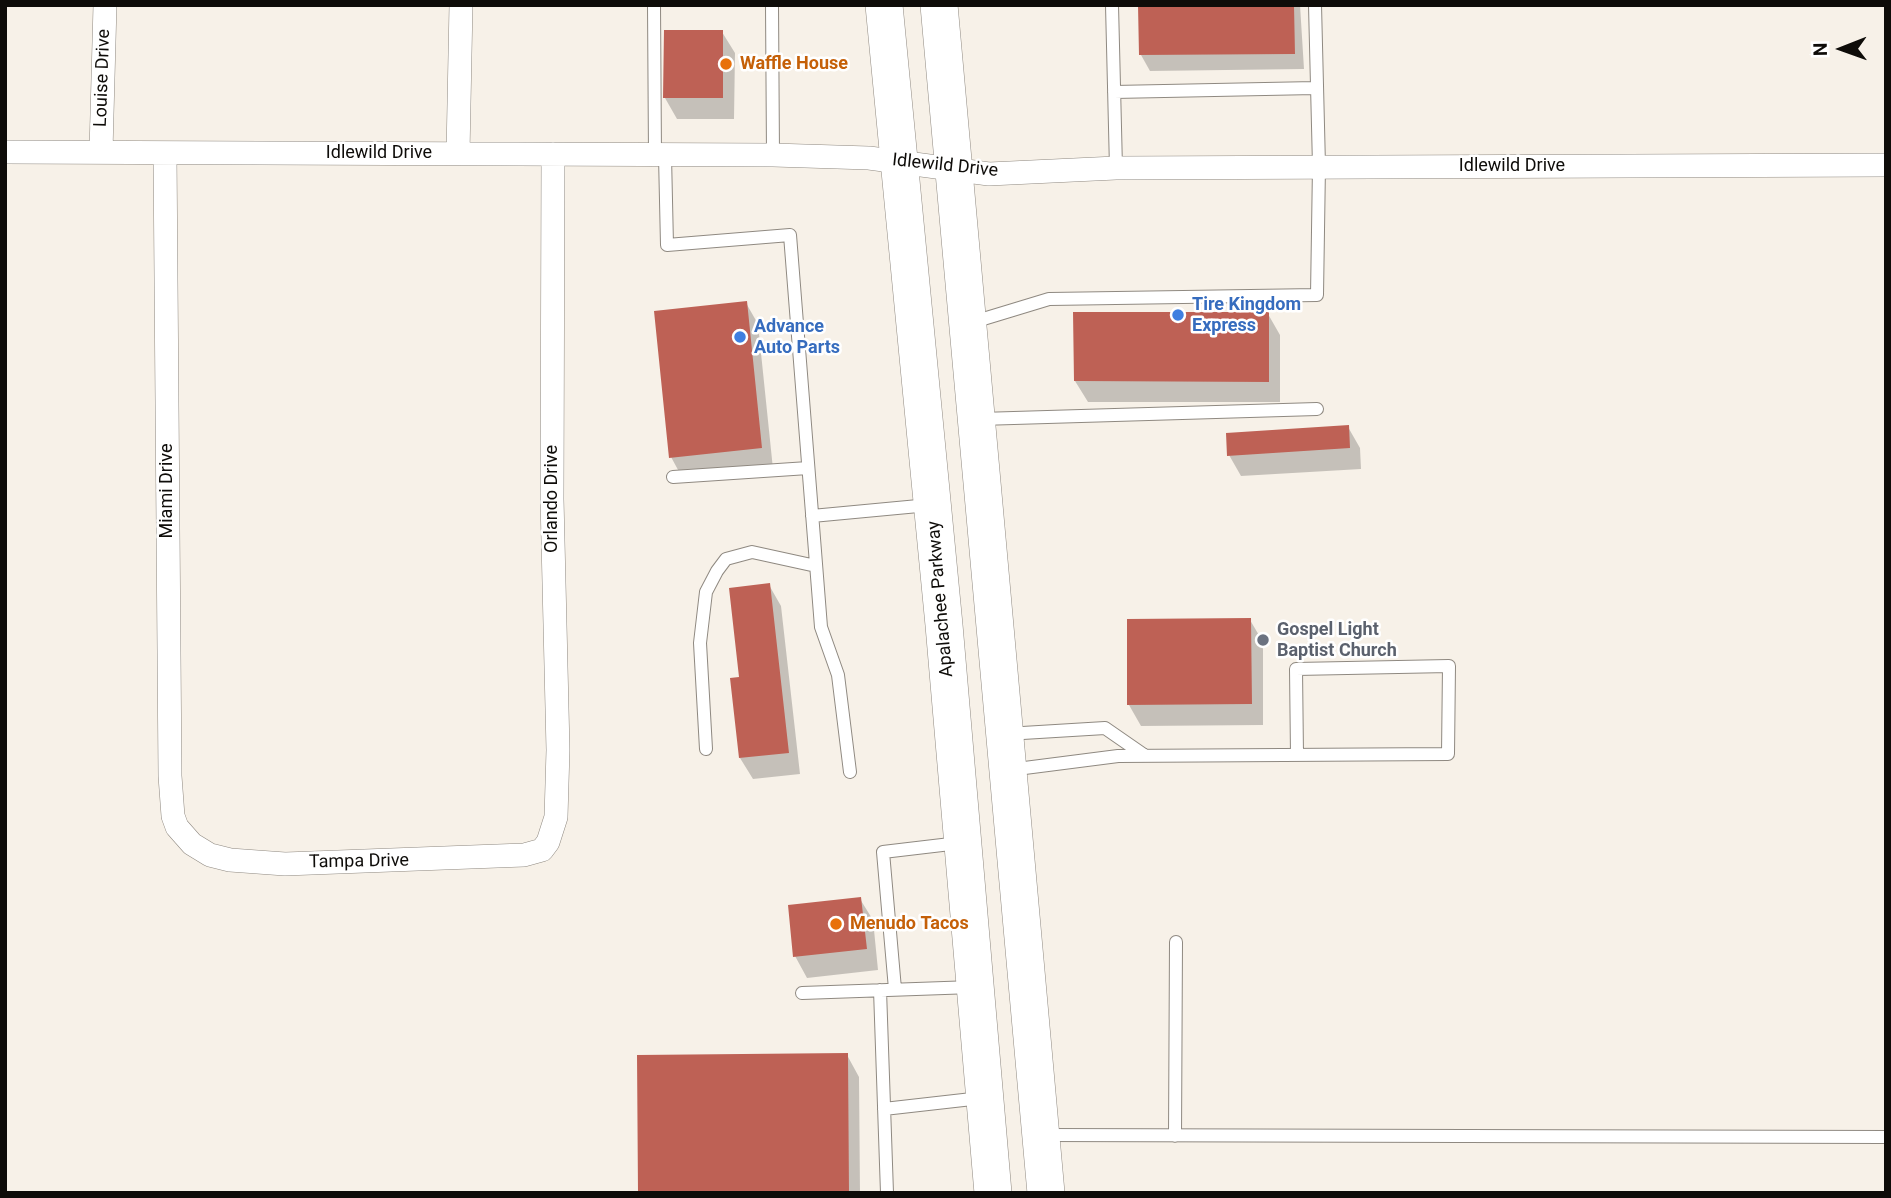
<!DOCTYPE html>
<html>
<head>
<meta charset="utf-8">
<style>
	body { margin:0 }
	#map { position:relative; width:1891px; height:1198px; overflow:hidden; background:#f7f1e8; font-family:Roboto,sans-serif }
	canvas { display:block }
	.frame { position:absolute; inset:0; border:7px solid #0e0c09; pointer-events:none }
	.north { position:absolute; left:1807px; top:14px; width:70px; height:70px; -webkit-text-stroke:5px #fff; paint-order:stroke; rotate:269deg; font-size:19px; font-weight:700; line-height:28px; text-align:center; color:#0e0c09 }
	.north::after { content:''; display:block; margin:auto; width:24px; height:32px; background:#0e0c09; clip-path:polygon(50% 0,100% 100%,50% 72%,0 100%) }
</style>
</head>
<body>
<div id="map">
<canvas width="1891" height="1198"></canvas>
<div class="frame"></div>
<div class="north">N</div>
</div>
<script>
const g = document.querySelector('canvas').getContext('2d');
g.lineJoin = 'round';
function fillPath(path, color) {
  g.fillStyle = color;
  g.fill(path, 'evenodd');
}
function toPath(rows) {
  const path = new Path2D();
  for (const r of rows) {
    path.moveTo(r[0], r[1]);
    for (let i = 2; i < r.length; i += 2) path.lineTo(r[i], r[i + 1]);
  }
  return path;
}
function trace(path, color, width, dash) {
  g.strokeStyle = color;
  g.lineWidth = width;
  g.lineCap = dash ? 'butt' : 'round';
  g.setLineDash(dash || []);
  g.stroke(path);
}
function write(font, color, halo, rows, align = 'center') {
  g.font = font + ' Roboto,sans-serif';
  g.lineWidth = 5;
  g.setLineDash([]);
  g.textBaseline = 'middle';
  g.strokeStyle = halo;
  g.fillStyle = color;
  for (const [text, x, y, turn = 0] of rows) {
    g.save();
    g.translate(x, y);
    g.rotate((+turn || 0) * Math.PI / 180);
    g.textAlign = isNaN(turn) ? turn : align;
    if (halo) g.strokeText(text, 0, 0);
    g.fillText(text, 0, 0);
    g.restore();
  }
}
const shadow = toPath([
	[1140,5,1300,5,1304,69,1150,71,1141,55],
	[722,32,735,53,734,119,677,119,665,98],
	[746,303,758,324,773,469,683,479,671,457],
	[1268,314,1280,335,1280,402,1088,402,1075,381],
	[1348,427,1360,448,1361,469,1241,476,1229,455],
	[769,585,781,606,800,774,753,779,740,758],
	[1250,620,1263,642,1263,725,1141,726,1129,705],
	[860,899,873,920,878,970,807,978,795,956],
	[847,1055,859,1077,860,1193,640,1193]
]);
const building = toPath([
	[1138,5,1294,5,1295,54,1139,55],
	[664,30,723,30,723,98,663,98],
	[747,301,762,448,669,458,654,311],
	[1073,312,1269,312,1269,382,1074,381],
	[1349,425,1350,448,1227,456,1226,433],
	[770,583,789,753,739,758,730,678,739,677,729,588],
	[1251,618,1252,704,1127,705,1127,619],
	[861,897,867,949,793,957,788,905],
	[848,1053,849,1193,638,1193,637,1055]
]);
const service = toPath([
	[654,5,655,156],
	[772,5,773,155],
	[1112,5,1116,168],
	[1114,92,1315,88],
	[665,156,667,245,790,235,821,627,838,675,850,772],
	[970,323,1049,299,1317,295,1319,166,1315,5],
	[980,419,1317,409],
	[673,477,808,468],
	[812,516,929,505],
	[1006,734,1105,728,1144,755],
	[706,749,700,643,706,592,717,571,726,559,752,552,816,566],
	[1009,770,1118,756,1448,754,1449,666,1296,669,1297,755],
	[895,989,883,852,959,843],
	[880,990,887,1193],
	[802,993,973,987],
	[884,1109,981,1098],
	[1044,1135,1886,1137],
	[1175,1136,1176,942]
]);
const minor = toPath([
	[101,151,105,5],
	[5,152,773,155,869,158,989,174,1116,168,1886,165],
	[458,153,461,5],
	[165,154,170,776,173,816,177,827,192,844,210,855,230,860,285,864,524,855,542,850,548,842,556,817,558,750,552,499,553,154]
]);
const primary = toPath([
	[884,5,944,625,993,1193],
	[939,5,1046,1193]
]);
const markers = [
	[726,64,7,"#e8710a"],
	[1178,315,7,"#3f7fe0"],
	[740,337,7,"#3f7fe0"],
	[1263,640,7,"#6b7280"],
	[836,924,7,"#e8710a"]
];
const foodNames = [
	["Waffle House",740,64],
	["Menudo Tacos",850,924]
];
const streetNames = [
	["Louise Drive",103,78,-88],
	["Idlewild Drive",379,153],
	["Idlewild Drive",945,166,6],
	["Idlewild Drive",1512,166],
	["Miami Drive",167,491,-90],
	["Orlando Drive",552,499,-90],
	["Apalachee Parkway",941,599,-95],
	["Tampa Drive",359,862,-1]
];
const shopNames = [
	["Tire Kingdom",1192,305],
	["Express",1192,326],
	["Advance",754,327],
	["Auto Parts",754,348]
];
const worshipNames = [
	["Gospel Light",1277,630],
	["Baptist Church",1277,651]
];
fillPath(shadow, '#0003');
fillPath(building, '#be6155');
trace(service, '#8f8981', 14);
trace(minor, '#8f8981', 24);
trace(primary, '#8f8981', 38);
trace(service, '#fff', 12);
trace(minor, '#fff', 23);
trace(primary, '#fff', 37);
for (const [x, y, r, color] of markers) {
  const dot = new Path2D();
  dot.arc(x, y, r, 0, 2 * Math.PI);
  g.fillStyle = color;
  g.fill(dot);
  trace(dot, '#fff', 2.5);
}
write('bold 18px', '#c56008', '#fff', foodNames, 'left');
write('18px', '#0e0c09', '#fff', streetNames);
write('bold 18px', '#366cbe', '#fff', shopNames, 'left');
write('bold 18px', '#5b616d', '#fff', worshipNames, 'left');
</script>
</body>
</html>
